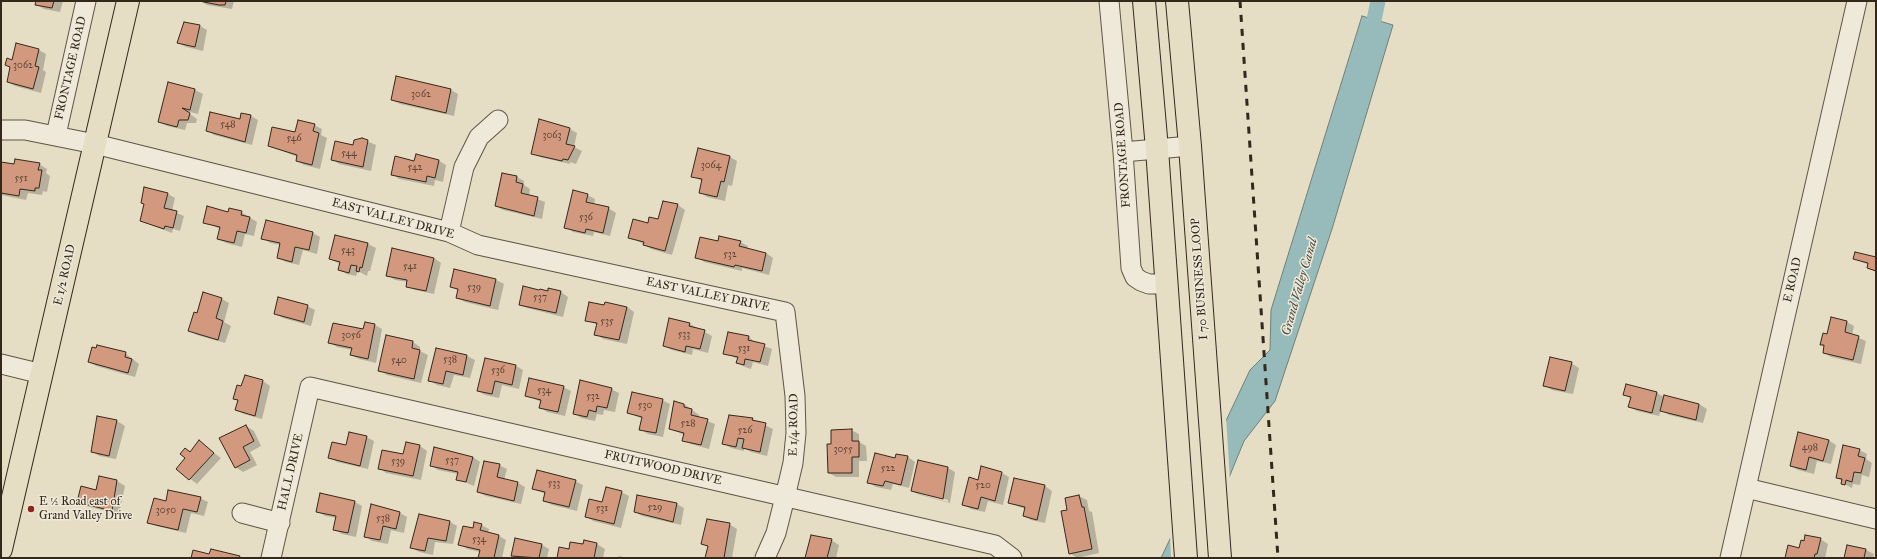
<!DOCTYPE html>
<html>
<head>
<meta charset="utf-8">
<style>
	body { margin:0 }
	#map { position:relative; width:1877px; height:559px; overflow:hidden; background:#e5ddc4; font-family:"IM FELL Great Primer",serif }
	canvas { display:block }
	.frame { position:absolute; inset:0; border:2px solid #34271b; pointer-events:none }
</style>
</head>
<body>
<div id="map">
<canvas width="1877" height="559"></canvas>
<div class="frame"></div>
</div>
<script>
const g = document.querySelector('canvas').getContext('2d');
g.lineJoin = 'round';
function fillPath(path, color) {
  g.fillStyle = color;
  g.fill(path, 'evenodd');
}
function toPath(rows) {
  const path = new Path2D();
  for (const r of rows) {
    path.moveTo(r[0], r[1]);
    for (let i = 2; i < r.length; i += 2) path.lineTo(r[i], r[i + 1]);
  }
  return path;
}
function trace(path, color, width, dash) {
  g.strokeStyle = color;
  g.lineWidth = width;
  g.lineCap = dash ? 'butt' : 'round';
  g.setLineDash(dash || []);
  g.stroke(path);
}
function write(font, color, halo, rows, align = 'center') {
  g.font = font + ' "IM FELL Great Primer",serif';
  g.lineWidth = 3;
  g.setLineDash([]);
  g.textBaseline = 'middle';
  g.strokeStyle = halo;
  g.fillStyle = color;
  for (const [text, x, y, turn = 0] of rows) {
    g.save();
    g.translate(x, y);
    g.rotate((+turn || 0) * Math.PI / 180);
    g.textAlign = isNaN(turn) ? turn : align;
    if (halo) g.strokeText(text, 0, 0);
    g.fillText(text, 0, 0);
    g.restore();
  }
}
const water = toPath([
	[1362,16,1393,25,1332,229,1275,401,1244,441,1196,558,1161,558,1250,370,1270,350,1271,310,1362,16]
]);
const pier = toPath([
	[1226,417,1230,481,1198,558,1171,558,1170,535]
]);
const shadow = toPath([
	[37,1,63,1,60,12,44,9,36,4],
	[201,1,234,1,232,9,207,5],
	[200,26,207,30,203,51,186,47,178,43],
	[39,50,46,54,43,70,46,72,41,93,15,86,8,82,11,68,6,65],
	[397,78,451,90,458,94,454,116,400,104,392,100],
	[168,83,195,90,203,94,198,114,186,111,197,119,196,123,187,123,185,130,167,126,159,122],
	[251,116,258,120,252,145,214,135,207,130],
	[314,125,322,129,321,135,327,138,320,169,304,165,297,161,298,157,269,146],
	[570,129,577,133,574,147,582,151,576,164,570,162,570,164,540,157,532,153],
	[362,139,376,145,371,171,339,164,332,159],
	[698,150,730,157,737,161,732,186,728,185,725,201,707,197,700,192,702,181,692,176],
	[439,161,446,165,443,182,435,180,434,186,399,179,392,174,415,162],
	[1,163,15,165,39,164,47,169,46,173,50,176,47,192,43,191,42,195,28,193,26,200,1,195],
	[503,174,517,177,524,181,524,185,530,189,529,196,545,202,542,219,503,210,496,206],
	[168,194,175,198,172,211,184,216,180,231,173,229,172,233,141,221],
	[587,195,595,199,594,205,608,208,616,213,610,236,594,232,593,236,573,232,566,227],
	[664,202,678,205,685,210,672,255,651,249,644,244,630,238,648,224,659,220],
	[241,212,257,222,254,236,245,234,242,247,226,243,218,239,220,229,204,222],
	[267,222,313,233,320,237,317,254,303,250,299,265,286,262,278,258,281,245,270,243,263,238],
	[335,236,368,244,376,248,370,271,368,271,367,276,358,271,356,276,347,274,339,270,340,264,330,259],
	[718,242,740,242,748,246,747,249,766,253,773,258,769,275,742,268,742,271,704,262,696,257],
	[434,258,441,263,434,294,415,290,407,286,408,282,395,280,387,275],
	[1876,258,1876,272,1868,268,1869,265,1854,259],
	[455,270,496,280,504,284,498,310,465,302,457,298,459,291,451,287],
	[540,291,561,292,568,297,563,317,527,308,520,304],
	[203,294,222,299,229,303,224,322,231,326,225,343,197,335,190,331,197,314],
	[307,306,315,310,311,326,283,318,276,314],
	[605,306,627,307,634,312,627,344,603,339,596,334,598,325,586,320],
	[1832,318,1847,322,1854,326,1852,335,1866,341,1861,364,1831,357,1824,353,1825,346,1821,344,1828,335],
	[690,324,712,336,708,353,693,349,692,355,672,350,664,346],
	[375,325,382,329,376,363,359,359,351,355,352,350,337,347,329,342,364,331],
	[729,333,749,337,756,343,772,349,768,366,753,362,751,369,745,367,738,363,738,359,724,353],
	[387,336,413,342,420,347,420,351,428,355,421,383,387,375,380,370],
	[437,349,467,356,475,360,470,378,454,375,450,388,437,385,429,380],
	[125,353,139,364,135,377,96,366,89,362],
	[1571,363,1579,368,1573,394,1552,390,1544,385],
	[516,366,523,370,519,389,502,385,499,398,485,395,478,391],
	[245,376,263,381,270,386,262,419,244,414,236,410,238,401,234,398,242,387],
	[563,387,571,391,565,416,547,412,540,407,541,402,526,395],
	[611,389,619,393,615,412,604,410,603,415,597,414,595,421,581,418,574,413],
	[1657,393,1664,397,1699,404,1707,409,1703,423,1669,415,1661,410,1659,416,1637,411,1629,406,1631,399,1624,394],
	[662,400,670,404,663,437,648,434,640,429,643,419,628,413],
	[675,402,684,404,699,415,699,418,715,424,709,449,691,444,683,440,684,435,670,429],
	[98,417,117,421,125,426,116,459,99,456,92,451],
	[752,419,773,429,767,456,751,452,744,448,744,451,731,448,723,443],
	[246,426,254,431,261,446,250,452,257,465,243,472,235,467],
	[851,430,859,434,859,442,866,446,867,461,859,461,859,477,836,477,829,473,832,445],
	[366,437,374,441,368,469,337,462,329,457],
	[1828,440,1836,445,1831,464,1817,461,1814,474,1798,470,1791,466],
	[199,442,221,458,197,484,177,469,186,458,186,449,191,452],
	[406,443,420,446,427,451,421,480,386,473,379,468,404,456],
	[435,448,473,457,480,462,474,486,457,479,458,474,438,470,431,465],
	[1859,450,1867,454,1866,459,1872,463,1869,477,1862,475,1860,485,1853,484,1852,488,1842,483,1842,481,1837,478],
	[897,455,908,457,915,462,909,488,893,484,891,490,876,487,868,482,896,459],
	[499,465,507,469,504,480,518,483,525,487,521,504,486,496,478,492],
	[948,468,955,472,950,503,920,495,912,491],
	[919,492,948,500,948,502,919,494],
	[1002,473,1009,477,1003,505,988,501,985,512,971,509,963,504,979,481],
	[100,477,117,481,125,486,119,514,86,506,78,502,97,491],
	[1015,479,1045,486,1052,491,1045,523,1031,520,1024,516,1025,509,1009,503],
	[575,481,583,485,577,511,552,505,544,501,546,494,533,489],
	[621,492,629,496,621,528,593,521,586,516],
	[1079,496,1087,500,1089,511,1092,512,1099,553,1077,558,1070,553,1066,498],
	[200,498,208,502,204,516,191,513,186,533,156,526,149,522,166,502],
	[355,502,362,506,356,537,342,534,334,529,337,518,325,516,317,511],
	[677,504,684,508,681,525,642,516,635,512],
	[372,506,400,513,407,517,404,533,391,530,388,544,372,541,365,536],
	[450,522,457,526,453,544,435,542,433,555,419,552,411,547],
	[729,524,737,529,732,558,706,558,709,547,702,544],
	[481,525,489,529,488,533,499,536,506,540,502,558,479,558,480,552,467,549,460,544,474,529],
	[1820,539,1828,544,1825,558,1786,558,1800,549,1804,542],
	[831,540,839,545,836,558,807,558],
	[584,542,597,544,605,549,603,558,558,558,569,551,583,545],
	[542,545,549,549,547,558,517,558,512,556],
	[1848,546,1866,550,1874,554,1873,558,1845,558],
	[619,556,627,558,628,558,618,558]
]);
const canal = toPath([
	[1370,39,1378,1]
]);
const building = toPath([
	[36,1,54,1,52,8,35,5,36,1],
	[199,1,226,1,225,5,219,5,199,1],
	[184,22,200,25,195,47,177,43,184,22],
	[16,43,39,49,35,66,39,67,33,89,7,82,10,67,5,65,7,58,12,60,16,43],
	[396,76,451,89,446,113,391,100,396,76],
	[168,82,195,89,190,110,182,108,190,113,188,120,179,120,177,127,158,122,168,82],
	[210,112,240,119,241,113,251,115,245,142,206,131,210,112],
	[539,119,570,128,566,144,575,146,568,160,563,159,562,161,531,154,539,119],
	[298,120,315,124,313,131,319,133,312,165,296,161,297,155,268,146,272,127,295,132,298,120],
	[362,138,368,140,363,167,331,160,335,141,353,145,354,140,362,138],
	[698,148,730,156,724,182,721,181,717,197,699,193,702,179,691,177,698,148],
	[416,154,439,160,435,178,427,176,426,182,391,175,395,156,414,161,416,154],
	[15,159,40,163,38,170,42,170,39,188,35,188,35,191,20,189,19,196,1,193,1,162,14,164,15,159],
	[502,173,517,176,516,182,523,184,521,193,538,197,534,216,495,206,502,173],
	[144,187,168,193,164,208,177,211,173,228,165,226,164,229,140,221,144,204,141,203,144,187],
	[573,190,588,194,586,202,609,207,603,233,586,229,585,233,564,228,573,190],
	[663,201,678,204,665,251,643,245,644,242,628,238,633,219,648,223,649,217,658,219,663,201],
	[207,206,228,212,229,208,242,211,241,215,250,217,246,233,237,231,234,243,217,239,220,227,203,223,207,206],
	[266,220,313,232,309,250,295,247,292,262,277,258,280,243,261,239,266,220],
	[335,235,368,243,362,268,360,267,359,272,356,271,357,266,351,265,349,273,338,270,340,262,329,259,335,235],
	[719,236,741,241,739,246,766,253,762,271,735,265,734,267,695,258,700,237,718,241,719,236],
	[392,248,434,258,426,291,406,287,407,280,386,276,392,248],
	[1855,252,1876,257,1876,271,1867,268,1868,263,1853,259,1855,252],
	[454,269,496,279,490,306,456,298,458,289,450,287,454,269],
	[523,286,539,290,540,289,548,291,548,288,561,291,556,313,519,305,523,286],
	[203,292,222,298,216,318,223,321,218,340,188,331,194,312,197,313,203,292],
	[278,297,308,305,304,322,274,314,278,297],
	[589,302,604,305,605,302,627,307,619,340,594,335,597,323,585,321,589,302],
	[1831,317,1847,321,1845,332,1859,336,1853,360,1823,353,1824,345,1820,345,1823,333,1827,334,1831,317],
	[669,318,690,323,689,326,705,330,700,349,686,346,685,352,663,346,669,318],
	[365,322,375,324,368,359,350,355,352,348,328,343,333,323,363,329,365,322],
	[728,332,749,336,748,340,765,344,760,362,745,359,744,365,736,363,738,357,723,354,728,332],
	[386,335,413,341,412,348,420,350,414,379,378,371,386,335],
	[97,345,126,352,125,357,132,359,128,373,88,362,92,347,96,348,97,345],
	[436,348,467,355,463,375,446,371,443,384,428,381,436,348],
	[1550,357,1572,362,1565,391,1543,386,1550,357],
	[485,358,516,365,512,385,495,381,492,394,477,391,485,358],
	[245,375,263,380,255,416,235,410,238,400,233,399,237,385,241,386,245,375],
	[529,378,564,386,558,412,539,408,541,400,525,396,529,378],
	[580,380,612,388,607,408,597,406,596,412,589,410,587,417,573,414,580,380],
	[1626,384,1657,392,1652,413,1628,407,1631,397,1623,395,1626,384],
	[632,392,663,399,656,433,639,430,642,417,627,413,632,392],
	[1664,395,1699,404,1696,420,1660,411,1664,395],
	[674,401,684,404,684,407,692,409,691,415,708,419,701,445,682,441,684,433,669,429,674,401],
	[729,415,753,418,752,420,766,423,760,452,742,448,744,439,738,438,736,447,722,444,729,415],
	[97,416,117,420,109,456,91,452,97,416],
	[246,425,254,441,243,447,250,460,235,468,219,438,246,425],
	[852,429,852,441,859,441,859,457,852,457,852,473,828,473,827,444,831,444,831,430,852,429],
	[349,432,367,436,360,466,328,458,332,442,346,445,349,432],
	[1798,432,1829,440,1823,461,1809,457,1806,470,1790,466,1798,432],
	[199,440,214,453,189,480,176,469,185,458,180,454,185,448,190,452,199,440],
	[406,442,420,445,413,476,378,469,382,450,403,454,406,442],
	[1843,445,1860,449,1858,456,1865,458,1861,473,1854,472,1852,482,1846,480,1845,485,1841,484,1842,479,1836,478,1843,445],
	[434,447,473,457,466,482,456,480,458,472,430,466,434,447],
	[875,453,895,458,896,454,908,456,901,485,885,481,883,486,867,483,875,453],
	[918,460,948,467,943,499,911,491,918,460],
	[484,461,500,464,497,477,518,482,514,501,477,492,484,461],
	[981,466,1002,472,995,501,981,497,978,509,962,505,969,477,978,480,981,466],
	[537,470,576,480,569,507,543,501,545,492,532,489,537,470],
	[99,476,117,480,112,511,77,502,81,486,96,490,99,476],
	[1014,478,1045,485,1037,520,1023,516,1025,507,1008,503,1014,478],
	[606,487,622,491,614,524,585,517,589,499,602,502,606,487],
	[168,490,201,497,197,512,183,509,178,530,147,523,154,498,166,501,168,490],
	[320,493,355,501,348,533,333,530,336,516,316,512,320,493],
	[637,495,677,503,673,522,634,512,637,495],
	[1079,495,1082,507,1084,507,1092,549,1069,554,1061,511,1067,510,1065,498,1079,495],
	[371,504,400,512,396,529,383,526,380,540,364,537,371,504],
	[419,514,450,521,446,541,428,538,425,551,410,548,419,514],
	[707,519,730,523,724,558,705,558,708,546,701,544,707,519],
	[474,522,482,524,480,530,499,535,494,558,478,558,480,550,458,545,463,526,473,528,474,522],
	[811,535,832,539,827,558,805,558,811,535],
	[1805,535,1821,538,1817,554,1815,554,1814,558,1785,558,1788,545,1799,548,1801,540,1804,541,1805,535],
	[515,538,542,544,539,558,511,556,515,538],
	[584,540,597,543,594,558,557,558,559,547,569,549,570,542,583,544,584,540],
	[1847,545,1866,549,1864,558,1844,558,1847,545],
	[211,549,240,556,239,558,191,558,193,550,209,554,211,549]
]);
const minor = toPath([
	[1109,1,1123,152,1131,268,1135,277,1141,281,1149,284,1165,284],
	[1,130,25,130,95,144,449,232,478,245,785,312,795,396,796,433,793,463,785,497,776,533,765,558],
	[56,135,86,1],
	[1123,152,1190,146],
	[449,232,464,167,479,137,498,120],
	[1,364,42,374],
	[1746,488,1876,519],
	[242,513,280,523],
	[271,558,310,387,995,545,1012,558],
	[1730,558,1857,1]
]);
const major = toPath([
	[1144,1,1157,149,1186,558],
	[1177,1,1190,146,1220,558],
	[1,549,128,1]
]);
const rail = toPath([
	[1240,1,1278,558]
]);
const markers = [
	[31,509,4,"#8f2418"]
];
const numberNames = [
	["3062",23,66],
	["3062",421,95],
	["548",228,125],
	["3063",552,136],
	["546",294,139],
	["544",349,154],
	["3064",711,166],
	["542",415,168],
	["551",21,179],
	["536",586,218],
	["543",348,251],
	["532",730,255],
	["541",410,267],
	["539",474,288],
	["537",540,298],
	["535",607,322],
	["533",684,335],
	["3056",351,336],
	["531",744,349],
	["538",450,360],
	["540",399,361],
	["536",498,371],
	["534",544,391],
	["532",593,397],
	["530",645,406],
	["528",688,424],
	["526",745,431],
	["498",1810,448],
	["3055",843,450],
	["537",452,461],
	["539",398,462],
	["522",888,469],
	["533",554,484],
	["520",983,486],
	["529",655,508],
	["531",602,509],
	["3050",166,511],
	["538",383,519],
	["534",479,540]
];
const streetNames = [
	["FRONTAGE ROAD",71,68,-77],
	["FRONTAGE ROAD",1123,155,-94],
	["EAST VALLEY DRIVE",393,219,15],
	["E 1/2 ROAD",65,275,-77],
	["I 70 BUSINESS LOOP",1200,279,-94],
	["E ROAD",1793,280,-77],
	["EAST VALLEY DRIVE",708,295,12],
	["E 1/4 ROAD",794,425,-89],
	["FRUITWOOD DRIVE",663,468,13],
	["HALL DRIVE",291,472,-77]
];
const poiNames = [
	["E ½ Road east of",39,502],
	["Grand Valley Drive",39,516]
];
const waterNames = [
	["Grand Valley Canal",1300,287,-74]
];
fillPath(water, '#97bbba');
trace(water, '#6f807a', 1);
fillPath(pier, '#e5ddc4');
fillPath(shadow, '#0003');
trace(canal, '#97bbba', 15);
fillPath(building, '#d3997e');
trace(building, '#34271b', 1);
trace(minor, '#605445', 21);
trace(major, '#34271b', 24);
trace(minor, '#eee9d9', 19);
trace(major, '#e5ddc4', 22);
trace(rail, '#34271b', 3, [7, 7]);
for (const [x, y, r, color] of markers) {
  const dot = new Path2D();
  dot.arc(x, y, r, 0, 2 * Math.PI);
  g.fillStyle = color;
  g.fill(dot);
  trace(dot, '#eee9d9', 1.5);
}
write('10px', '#5c4434', null, numberNames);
write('12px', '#34271b', '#eee9d9', streetNames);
write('12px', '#34271b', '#eee9d9', poiNames, 'left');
write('italic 13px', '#4d4c43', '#eee9d9', waterNames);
</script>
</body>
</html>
